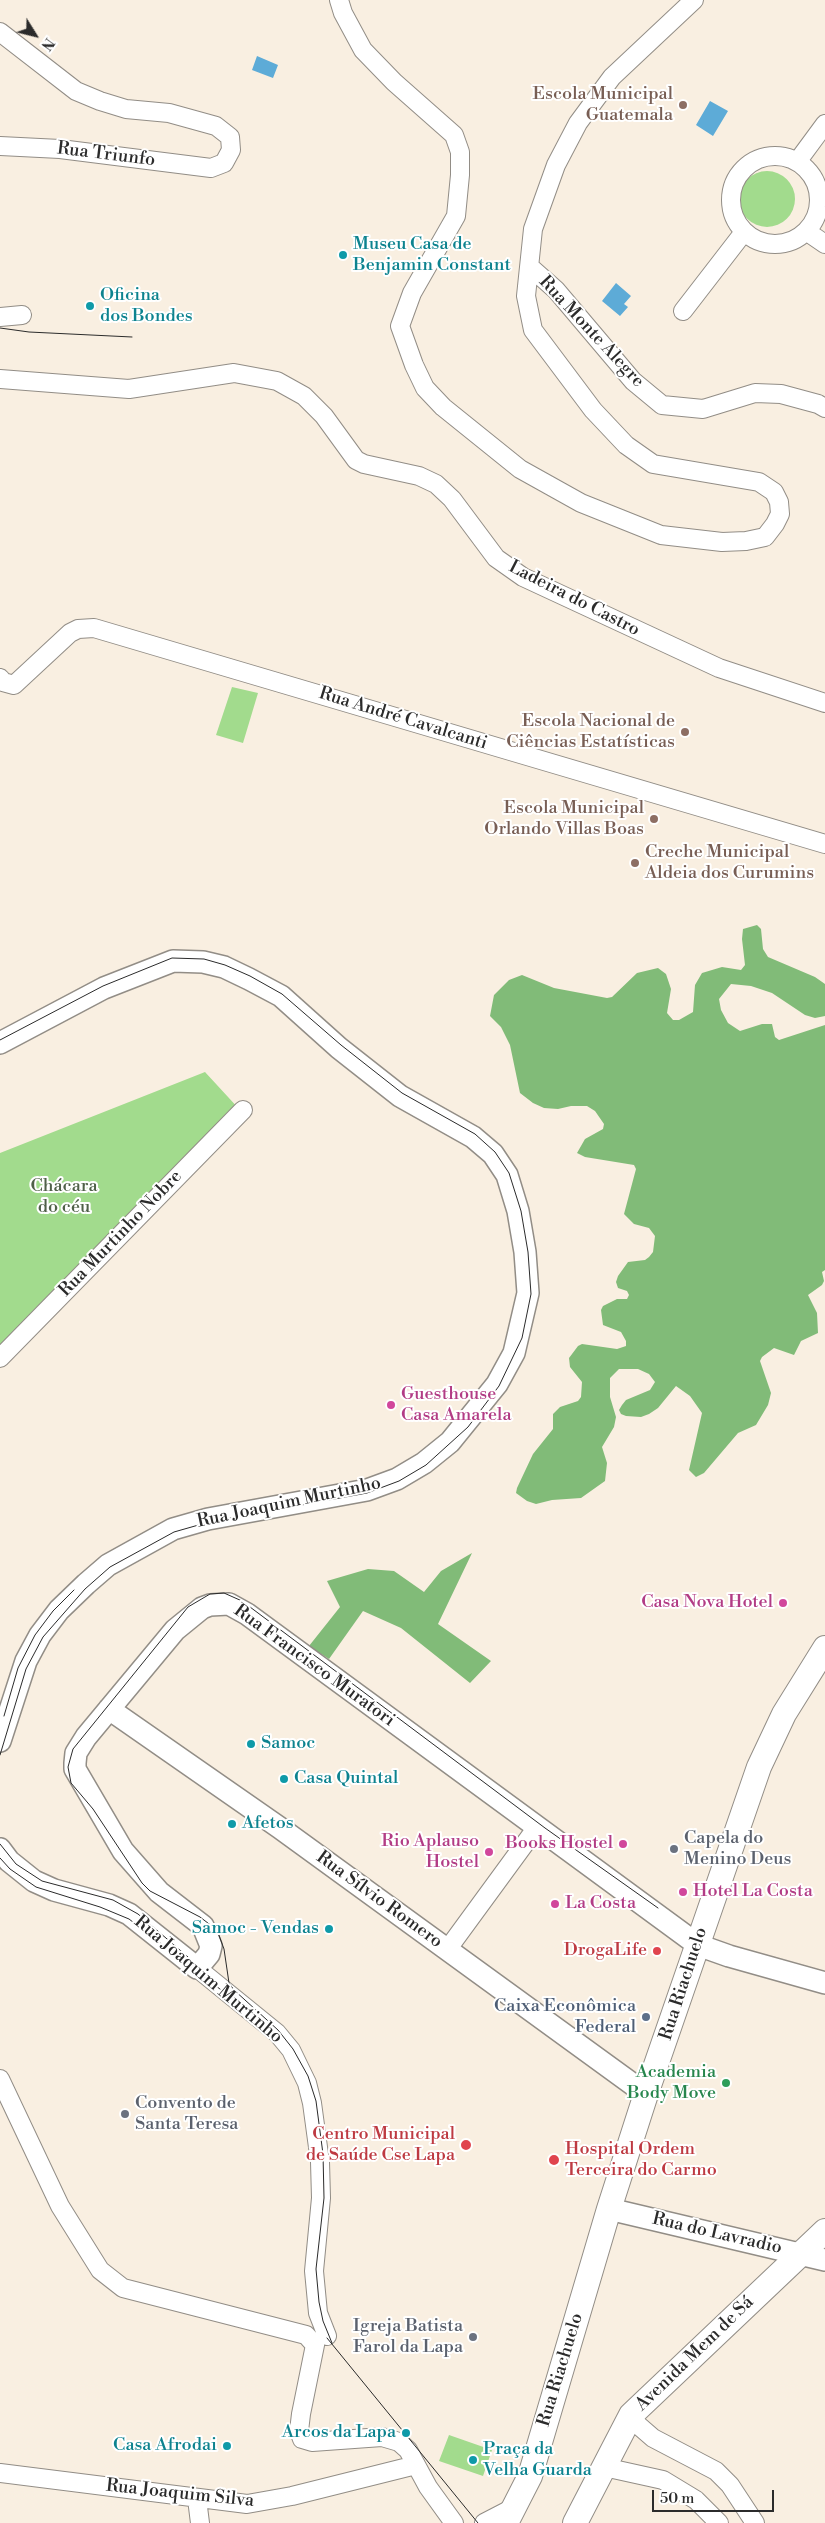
<!DOCTYPE html>
<html>
<head>
<meta charset="utf-8">
<style>
	body { margin:0 }
	#map { position:relative; width:825px; height:2523px; overflow:hidden; background:#f9efe1; font-family:"Libre Bodoni",serif }
	canvas { display:block }
	.north { position:absolute; left:10px; top:10px; width:50px; height:50px; -webkit-text-stroke:4px #fff; paint-order:stroke; rotate:126deg; font-size:14px; font-weight:700; line-height:20px; text-align:center; color:#2b2b2b }
	.north::after { content:''; display:block; margin:auto; width:18px; height:22px; background:#2b2b2b; clip-path:polygon(50% 0,100% 100%,50% 72%,0 100%) }
	.scale { position:absolute; left:652px; top:2490px; width:122px; height:22px; box-sizing:border-box; border:2px solid #2b2b2b; border-top:0; padding-left:6px; font-size:15px; line-height:18px; white-space:nowrap; color:#2b2b2b; -webkit-text-stroke:4px #fff; paint-order:stroke }
</style>
</head>
<body>
<div id="map">
<canvas width="825" height="2523"></canvas>
<div class="north">N</div>
<div class="scale">50 m</div>
</div>
<script>
const g = document.querySelector('canvas').getContext('2d');
g.lineJoin = 'round';
function fillPath(path, color) {
  g.fillStyle = color;
  g.fill(path, 'evenodd');
}
function toPath(rows) {
  const path = new Path2D();
  for (const r of rows) {
    if (r.length === 3) {
      path.moveTo(r[0] + r[2], r[1]);
      path.arc(r[0], r[1], r[2], 0, 2 * Math.PI);
      continue;
    }
    path.moveTo(r[0], r[1]);
    for (let i = 2; i < r.length; i += 2) path.lineTo(r[i], r[i + 1]);
  }
  return path;
}
function trace(path, color, width, dash) {
  g.strokeStyle = color;
  g.lineWidth = width;
  g.lineCap = dash ? 'butt' : 'round';
  g.setLineDash(dash || []);
  g.stroke(path);
}
function write(font, color, halo, rows, align = 'center') {
  g.font = font + ' "Libre Bodoni",serif';
  g.lineWidth = 4;
  g.setLineDash([]);
  g.textBaseline = 'middle';
  g.strokeStyle = halo;
  g.fillStyle = color;
  for (const [text, x, y, turn = 0] of rows) {
    g.save();
    g.translate(x, y);
    g.rotate((+turn || 0) * Math.PI / 180);
    g.textAlign = isNaN(turn) ? turn : align;
    if (halo) g.strokeText(text, 0, 0);
    g.fillText(text, 0, 0);
    g.restore();
  }
}
const green = toPath([
	[767,199,28],
	[232,687,258,693,243,743,216,735],
	[205,1072,240,1110,0,1355,0,1153],
	[449,2435,492,2450,483,2476,439,2461]
]);
const forest = toPath([
	[757,925,761,929,763,949,768,957,815,977,825,984,825,1016,815,1018,805,1015,772,993,751,986,731,984,719,999,721,1010,728,1023,740,1031,762,1024,772,1024,775,1037,779,1040,825,1025,825,1270,822,1272,824,1281,822,1285,808,1295,817,1313,818,1333,801,1341,794,1355,774,1348,762,1357,760,1361,771,1393,768,1405,756,1425,738,1433,704,1473,696,1477,689,1470,702,1413,690,1396,676,1386,658,1408,649,1414,641,1417,626,1416,621,1414,619,1410,622,1405,626,1400,650,1390,655,1382,649,1374,638,1369,619,1369,610,1378,610,1397,616,1417,614,1427,602,1447,607,1463,605,1481,581,1498,552,1500,536,1504,527,1501,516,1493,517,1488,533,1454,553,1429,553,1414,560,1407,578,1401,581,1397,582,1382,570,1367,569,1358,578,1346,582,1344,617,1349,626,1346,626,1341,621,1332,603,1325,601,1310,603,1306,617,1299,627,1299,629,1295,627,1291,618,1288,616,1282,618,1276,628,1262,645,1260,649,1257,653,1252,655,1236,649,1228,634,1224,624,1214,636,1169,634,1165,585,1157,577,1153,585,1139,603,1129,604,1124,595,1111,587,1106,571,1106,558,1109,544,1108,533,1103,520,1093,510,1045,501,1027,490,1016,494,995,509,980,522,975,554,988,607,998,612,997,637,973,658,968,666,974,671,989,667,1013,673,1020,679,1020,693,1012,695,985,702,973,722,967,741,970,745,965,742,939,743,929],
	[472,1553,438,1624,491,1661,470,1683,401,1628,363,1611,329,1659,309,1646,340,1607,327,1581,368,1569,394,1571,424,1592,441,1571]
]);
const water = toPath([
	[257,56,278,65,273,78,252,70],
	[710,101,728,111,713,136,696,125],
	[616,283,631,296,624,304,628,307,620,316,602,301]
]);
const minor = toPath([
	[339,0,343,13,363,50,394,82,454,135,460,152,460,175,456,216,412,293,400,326,414,365,425,388,443,407,520,469,581,503,661,535,722,542,746,541,765,537,775,524,780,514,779,502,774,492,759,482,653,464,626,445,593,410,533,330,526,296,533,229,556,165,578,123,612,77,694,0],
	[0,32,76,91,100,101,126,109,169,113,216,126,230,137,231,150,224,163,211,168,60,149,0,146],
	[775,200,44],
	[797,162,825,124],
	[806,231,825,244],
	[530,267,556,290,633,381,662,405,703,409,755,393,781,394,818,404,825,408],
	[683,311,744,232],
	[0,317,22,315],
	[0,379,129,389,234,373,277,381,304,396,324,416,356,460,364,464,419,476,436,484,452,499,496,558,523,577,719,668,825,703],
	[0,678,3,682,14,685,70,633,78,629,94,628,825,844],
	[0,1358,243,1110],
	[447,1950,537,1827],
	[197,1968,277,2033,291,2050,307,2083,312,2103,320,2162,321,2198,314,2271,318,2313,327,2336],
	[0,2079,60,2206,100,2270,123,2288,306,2335,315,2345,301,2414,299,2431,302,2439,312,2442,382,2437,399,2442,408,2450,428,2487,454,2523],
	[631,2415,638,2425,653,2438,716,2471,730,2485,755,2523],
	[604,2467,663,2480,696,2500,719,2523],
	[0,2473,247,2504,292,2496,416,2465],
	[197,2499,200,2523],
	[484,2523,515,2507]
]);
const tertiary = toPath([
	[0,1043,104,988,173,961,203,962,224,967,249,979,281,996,339,1048,400,1096,473,1137,493,1154,507,1175,518,1211,525,1252,528,1293,514,1353,497,1384,450,1442,424,1463,397,1479,367,1490,208,1519,173,1529,108,1565,86,1584,59,1610,40,1635,26,1661,0,1741],
	[109,1709,280,1828,646,2094],
	[0,1849,9,1861,34,1881,54,1890,109,1905,129,1914,197,1968,199,1966,209,1954,211,1946,203,1926,159,1892,123,1851,75,1769,75,1763,76,1753,86,1737,175,1630,202,1608,210,1605,229,1604,247,1614,698,1945,729,1956,825,1983],
	[609,2209,825,2260]
]);
const secondary = toPath([
	[506,2523,530,2476,609,2209,646,2094,759,1767,784,1714,825,1648],
	[575,2523,631,2415,825,2231]
]);
const tram = toPath([
	[0,328,29,332,132,337],
	[0,1040,103,986,172,958,204,959,225,965,250,976,282,994,341,1045,402,1093,475,1134,495,1152,509,1173,521,1211,528,1252,531,1294,522,1338,499,1386,468,1427,426,1465,399,1481,367,1493,209,1522,174,1532,110,1567,85,1589,43,1637,26,1669,0,1755],
	[4,1716,18,1668,35,1635,53,1611,74,1590],
	[0,1844,16,1864,42,1881,113,1900,138,1914,188,1957],
	[0,1858,10,1869,36,1887,100,1907,129,1919,242,2006],
	[327,2338,478,2523],
	[332,2343,323,2321,319,2302,316,2269,324,2198,323,2154,316,2101,308,2076,293,2049,278,2030,234,1990,229,1983,224,1949,217,1930,200,1917,150,1891,142,1883,93,1809,71,1783,68,1767,73,1749,188,1607,210,1594,224,1593,242,1601,545,1828,658,1908]
]);
const markers = [
	[683,105,5,"#8d6e63"],
	[343,255,5,"#0f9aa8"],
	[90,306,5,"#0f9aa8"],
	[685,732,5,"#8d6e63"],
	[654,819,5,"#8d6e63"],
	[635,863,5,"#8d6e63"],
	[391,1405,5,"#d1479c"],
	[783,1603,5,"#d1479c"],
	[251,1744,5,"#0f9aa8"],
	[284,1779,5,"#0f9aa8"],
	[232,1824,5,"#0f9aa8"],
	[623,1844,5,"#d1479c"],
	[674,1849,5,"#6b7280"],
	[489,1852,5,"#d1479c"],
	[683,1892,5,"#d1479c"],
	[555,1904,5,"#d1479c"],
	[329,1929,5,"#0f9aa8"],
	[657,1951,5,"#e0444e"],
	[646,2017,5,"#5c6f8a"],
	[726,2083,5,"#2e9e5b"],
	[125,2114,5,"#6b7280"],
	[466,2145,6,"#e0444e"],
	[554,2160,6,"#e0444e"],
	[473,2337,5,"#6b7280"],
	[406,2433,5,"#0f9aa8"],
	[227,2446,5,"#0f9aa8"],
	[473,2460,5,"#0f9aa8"]
];
const educationNames = [
	["Escola Municipal",673,95],
	["Guatemala",673,116],
	["Escola Nacional de",675,722],
	["Ciências Estatísticas",675,743],
	["Escola Municipal",644,809],
	["Orlando Villas Boas",644,830],
	["Creche Municipal",645,853,"left"],
	["Aldeia dos Curumins",645,874,"left"]
];
const streetNames = [
	["Rua Triunfo",106,155,7],
	["Rua Monte Alegre",591,332,47],
	["Ladeira do Castro",574,599,27],
	["Rua André Cavalcanti",403,719,17],
	["Rua Murtinho Nobre",121,1234,-46],
	["Rua Joaquim Murtinho",289,1503,-12],
	["Rua Francisco Muratori",314,1666,36],
	["Rua Sílvio Romero",379,1900,36],
	["Rua Joaquim Murtinho",208,1980,40],
	["Rua Riachuelo",684,1984,-72],
	["Rua do Lavradio",717,2234,13],
	["Avenida Mem de Sá",695,2354,-44],
	["Rua Riachuelo",561,2370,-73],
	["Rua Joaquim Silva",180,2494,6]
];
const cultureNames = [
	["Museu Casa de",353,245],
	["Benjamin Constant",353,266],
	["Oficina",100,296],
	["dos Bondes",100,317],
	["Samoc",261,1744],
	["Casa Quintal",294,1779],
	["Afetos",242,1824],
	["Samoc - Vendas",319,1929,"right"],
	["Arcos da Lapa",396,2433,"right"],
	["Casa Afrodai",217,2446,"right"],
	["Praça da",483,2450],
	["Velha Guarda",483,2471]
];
const parkNames = [
	["Chácara",64,1187],
	["do céu",64,1208]
];
const hotelNames = [
	["Guesthouse",401,1395],
	["Casa Amarela",401,1416],
	["Casa Nova Hotel",773,1603,"right"],
	["Rio Aplauso",479,1842,"right"],
	["Hostel",479,1863,"right"],
	["Books Hostel",613,1844,"right"],
	["Hotel La Costa",693,1892],
	["La Costa",565,1904]
];
const worshipNames = [
	["Capela do",684,1839],
	["Menino Deus",684,1860],
	["Convento de",135,2104],
	["Santa Teresa",135,2125],
	["Igreja Batista",463,2327,"right"],
	["Farol da Lapa",463,2348,"right"]
];
const healthNames = [
	["DrogaLife",647,1951],
	["Centro Municipal",455,2135],
	["de Saúde Cse Lapa",455,2156],
	["Hospital Ordem",565,2150,"left"],
	["Terceira do Carmo",565,2171,"left"]
];
const serviceNames = [
	["Caixa Econômica",636,2007],
	["Federal",636,2028]
];
const leisureNames = [
	["Academia",716,2073],
	["Body Move",716,2094]
];
fillPath(green, '#a2db8d');
fillPath(forest, '#81bb78');
fillPath(water, '#5dabd7');
trace(minor, '#928d86', 20);
trace(tertiary, '#928d86', 24);
trace(secondary, '#928d86', 26);
trace(minor, '#fff', 18);
trace(tertiary, '#fff', 21);
trace(secondary, '#fff', 24);
trace(tram, '#2b2b2b', 1);
for (const [x, y, r, color] of markers) {
  const dot = new Path2D();
  dot.arc(x, y, r, 0, 2 * Math.PI);
  g.fillStyle = color;
  g.fill(dot);
  trace(dot, '#fff', 2);
}
write('18px', '#785e54', '#fff', educationNames, 'right');
write('18px', '#2b2b2b', '#fff', streetNames);
write('18px', '#0d838f', '#fff', cultureNames, 'left');
write('18px', '#4f6048', '#fff', parkNames);
write('18px', '#b23c85', '#fff', hotelNames, 'left');
write('18px', '#5b616d', '#fff', worshipNames, 'left');
write('18px', '#be3a42', '#fff', healthNames, 'right');
write('18px', '#4e5e75', '#fff', serviceNames, 'right');
write('18px', '#27864d', '#fff', leisureNames, 'right');
</script>
</body>
</html>
